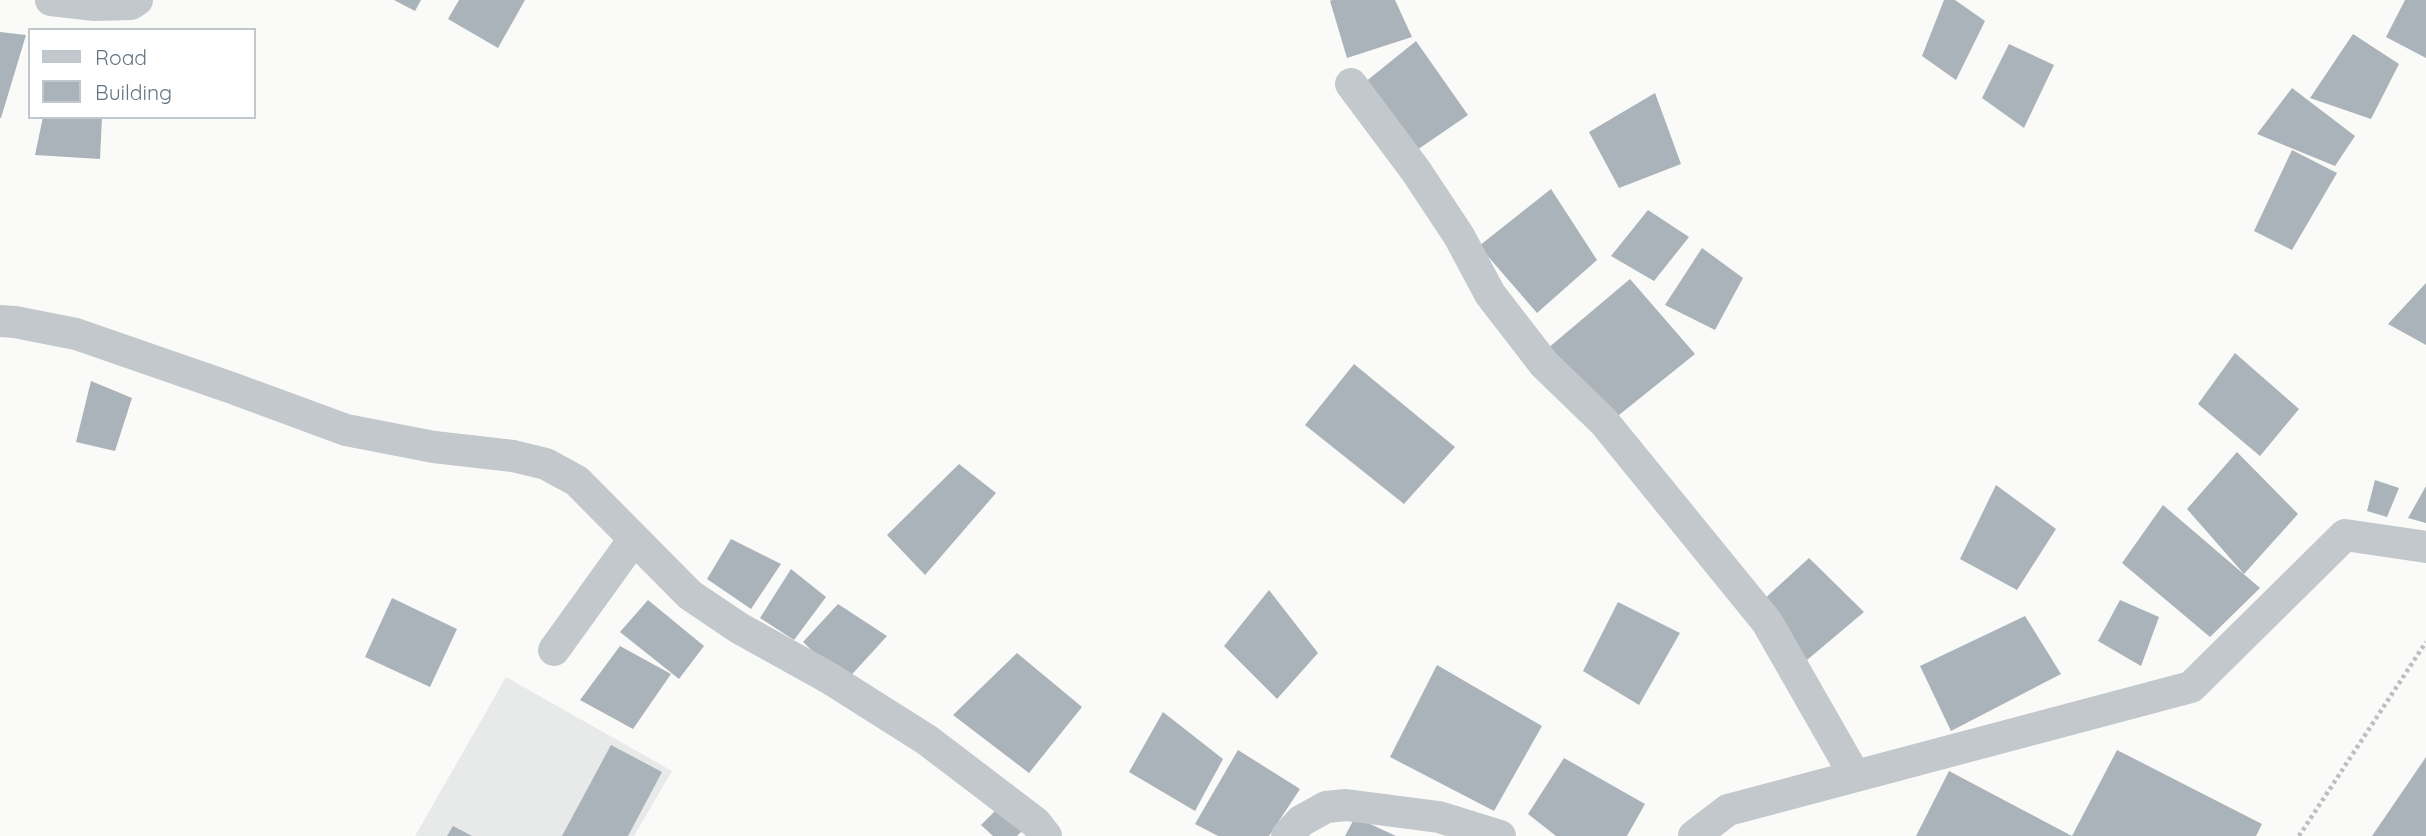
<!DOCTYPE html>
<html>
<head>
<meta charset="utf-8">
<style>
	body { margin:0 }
	#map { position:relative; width:2426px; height:836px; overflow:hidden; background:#fafaf8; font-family:Quicksand,sans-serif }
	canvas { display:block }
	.legend { position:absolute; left:28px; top:28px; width:228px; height:91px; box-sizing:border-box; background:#fff; border:2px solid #c1c8cd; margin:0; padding:9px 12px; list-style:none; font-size:21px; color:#657683 }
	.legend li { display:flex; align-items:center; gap:14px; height:35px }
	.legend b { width:35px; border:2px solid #c1c8cd }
</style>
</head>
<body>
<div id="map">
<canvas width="2426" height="836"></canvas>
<ul class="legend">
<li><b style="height:9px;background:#c3c8cc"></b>Road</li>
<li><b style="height:19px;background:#aab3b9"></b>Building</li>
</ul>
</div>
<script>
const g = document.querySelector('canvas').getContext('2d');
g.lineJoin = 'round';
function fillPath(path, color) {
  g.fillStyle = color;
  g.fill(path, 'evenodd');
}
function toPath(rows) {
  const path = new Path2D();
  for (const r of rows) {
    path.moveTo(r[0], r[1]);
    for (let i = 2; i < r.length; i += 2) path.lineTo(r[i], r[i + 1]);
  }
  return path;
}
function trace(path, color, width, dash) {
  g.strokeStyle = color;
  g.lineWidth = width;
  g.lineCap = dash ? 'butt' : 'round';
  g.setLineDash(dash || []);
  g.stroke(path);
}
const built = toPath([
	[506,677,672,771,634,836,415,836]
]);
const building = toPath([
	[394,0,421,0,415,11],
	[459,0,525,0,498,48,448,19],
	[1332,0,1395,0,1412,37,1347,58,1330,1],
	[1944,0,1955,0,1985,21,1956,80,1922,56],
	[2405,0,2426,0,2426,58,2386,37],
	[0,32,26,35,1,118,0,118],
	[2353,34,2399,64,2371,119,2310,98],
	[1416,41,1468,115,1417,150,1364,83],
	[2009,44,2054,65,2024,128,1982,98],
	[2292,88,2355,136,2335,166,2257,134],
	[1655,93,1681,164,1619,188,1589,132],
	[43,117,102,117,100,159,35,155],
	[2292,150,2337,173,2292,250,2254,231],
	[1551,189,1597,260,1537,313,1479,246],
	[1648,210,1689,237,1654,281,1611,256],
	[1702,248,1743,278,1715,330,1665,305],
	[1630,279,1695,354,1614,419,1547,349],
	[2426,283,2426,345,2388,324],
	[2235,353,2299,409,2260,456,2198,404],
	[1354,364,1455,447,1404,504,1305,425],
	[91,381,132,398,115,451,76,442],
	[2237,452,2298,514,2244,574,2187,509],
	[959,464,996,493,925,575,887,535],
	[2375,480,2399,488,2387,517,2367,511],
	[1996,485,2056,529,2017,590,1960,559],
	[2426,486,2426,523,2408,518],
	[2163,505,2260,588,2210,637,2122,563],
	[731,539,781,564,751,609,707,579],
	[1809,558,1864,612,1807,660,1762,601],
	[791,569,826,597,794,640,760,618],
	[1269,590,1318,653,1277,699,1224,646],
	[392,598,457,629,430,687,365,657],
	[648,600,704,646,679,679,620,632],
	[2120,600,2159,617,2141,666,2098,641],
	[1618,602,1680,633,1639,705,1583,671],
	[838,604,887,636,845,682,803,642],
	[2025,616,2061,674,1951,731,1920,666],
	[620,646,671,674,633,729,580,700],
	[1017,653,1082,707,1029,773,953,715],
	[1437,665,1542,726,1494,811,1390,757],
	[1163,712,1223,759,1195,811,1129,772],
	[611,745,662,772,628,836,562,836],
	[1238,750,1300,789,1269,836,1218,836,1195,824],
	[2117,750,2262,824,2256,836,1916,836,1949,771,2072,836],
	[2426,757,2426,836,2372,836],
	[1564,758,1645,804,1627,836,1556,836,1528,814],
	[1002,804,1027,826,1017,836,993,836,981,825],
	[1355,817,1396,836,1345,836],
	[453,826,472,836,447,836]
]);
const path = toPath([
	[2299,836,2426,642]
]);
const minor = toPath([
	[51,0,95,5,131,4,137,0],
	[1351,84,1416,171,1459,236,1490,294,1544,364,1604,422,1767,622,1855,776],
	[0,321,15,322,76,334,232,388,346,430,434,447,513,456,546,464,577,481,690,595,739,628,829,678,927,740,1036,823,1046,836],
	[554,650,634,539],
	[1287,836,1301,821,1326,807,1346,805,1439,817,1500,836],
	[1694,836,1728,810,2191,687,2345,535,2426,547]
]);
fillPath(built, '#e8e9e9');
fillPath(building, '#aab3b9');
trace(path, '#bbbfc2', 4.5, [3.5, 3.5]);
trace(minor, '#c3c8cc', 32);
</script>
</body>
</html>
